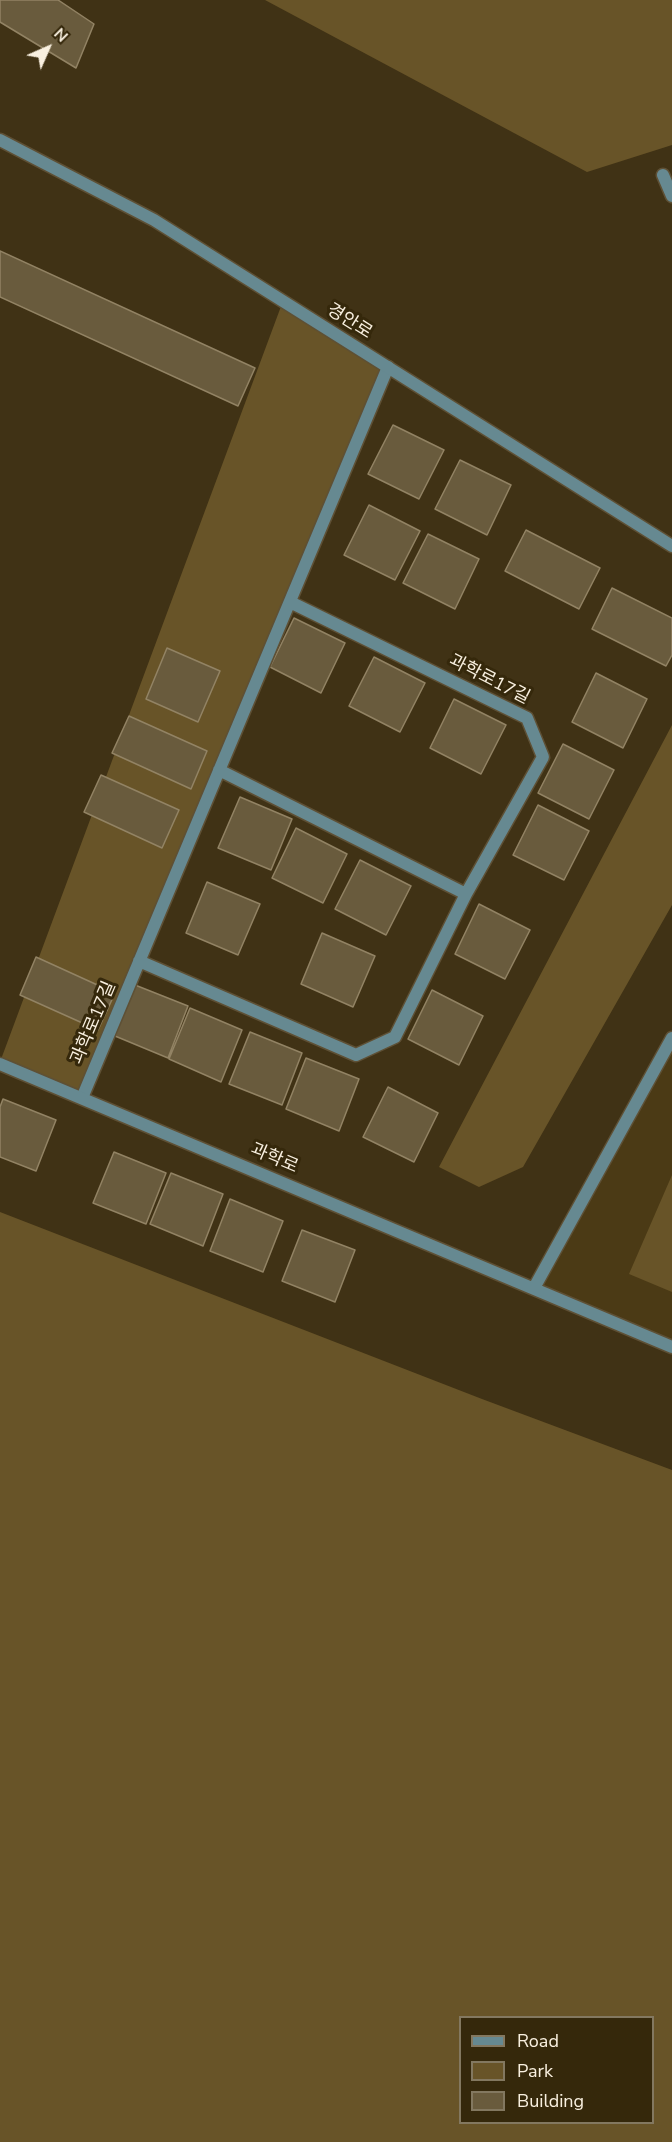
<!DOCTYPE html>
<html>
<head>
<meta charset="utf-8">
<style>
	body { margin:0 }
	#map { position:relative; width:672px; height:2142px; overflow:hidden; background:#403215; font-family:"Nunito Sans",sans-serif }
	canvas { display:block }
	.legend { position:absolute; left:459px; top:2016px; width:195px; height:108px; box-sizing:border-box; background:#35280b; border:2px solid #837860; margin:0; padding:8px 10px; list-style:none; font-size:18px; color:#f9f0e0 }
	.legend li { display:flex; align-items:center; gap:12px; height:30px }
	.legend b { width:30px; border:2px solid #837860 }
	.north { position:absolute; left:18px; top:18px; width:60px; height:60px; -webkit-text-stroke:4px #35280b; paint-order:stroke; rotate:45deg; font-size:16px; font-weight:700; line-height:24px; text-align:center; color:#f9f0e0 }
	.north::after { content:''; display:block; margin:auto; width:21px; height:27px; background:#f9f0e0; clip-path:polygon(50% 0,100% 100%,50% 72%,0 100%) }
</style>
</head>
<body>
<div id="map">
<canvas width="672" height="2142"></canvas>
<ul class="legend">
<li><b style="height:8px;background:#668991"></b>Road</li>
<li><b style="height:16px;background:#685428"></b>Park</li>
<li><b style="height:16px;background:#695b3d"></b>Building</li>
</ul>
<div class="north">N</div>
</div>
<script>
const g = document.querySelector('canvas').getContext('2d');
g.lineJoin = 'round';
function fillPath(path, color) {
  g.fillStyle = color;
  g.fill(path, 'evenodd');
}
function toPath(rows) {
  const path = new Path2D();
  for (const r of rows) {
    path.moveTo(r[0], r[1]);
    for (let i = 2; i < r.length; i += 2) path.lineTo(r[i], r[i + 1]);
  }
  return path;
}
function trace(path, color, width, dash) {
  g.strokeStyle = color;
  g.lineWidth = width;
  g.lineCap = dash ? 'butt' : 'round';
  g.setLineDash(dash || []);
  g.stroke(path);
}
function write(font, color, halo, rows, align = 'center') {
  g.font = font + ' "Nunito Sans","Noto Sans KR",sans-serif';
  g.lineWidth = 6;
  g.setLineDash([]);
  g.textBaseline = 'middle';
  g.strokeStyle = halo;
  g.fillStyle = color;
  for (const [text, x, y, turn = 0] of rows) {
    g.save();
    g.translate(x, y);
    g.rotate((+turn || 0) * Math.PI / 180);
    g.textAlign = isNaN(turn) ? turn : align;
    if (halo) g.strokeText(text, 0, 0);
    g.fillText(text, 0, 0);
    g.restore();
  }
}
const built = toPath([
	[672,1038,672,1347,534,1288]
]);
const green = toPath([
	[265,0,672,0,672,145,587,172],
	[283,301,388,367,82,1098,0,1062],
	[672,725,672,905,523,1167,479,1187,439,1167],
	[672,1175,672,1292,629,1274],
	[0,1212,482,1399,672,1470,672,2142,0,2142],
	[460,2018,652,2018,652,2122,460,2122]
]);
const building = toPath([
	[0,0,58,0,94,24,76,68,0,22,0,0],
	[0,251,255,368,238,406,0,297,0,251],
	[393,425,444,450,419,499,368,474,393,425],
	[460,460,511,485,487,535,435,509,460,460],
	[369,505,420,531,395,580,344,555,369,505],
	[526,530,600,568,579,609,505,571,526,530],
	[428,534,479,559,455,609,403,583,428,534],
	[612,588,672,618,672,655,666,666,592,629,612,588],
	[294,618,345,643,321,693,270,667,294,618],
	[167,648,220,671,198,722,146,699,167,648],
	[374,657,425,683,400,732,349,706,374,657],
	[596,673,647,699,623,748,572,722,596,673],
	[454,699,506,725,481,774,430,748,454,699],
	[129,716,207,751,191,789,112,753,129,716],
	[563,744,614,770,589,819,538,793,563,744],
	[101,775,179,810,162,848,84,812,101,775],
	[240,797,292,819,271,870,218,848,240,797],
	[538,805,589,831,564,880,513,855,538,805],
	[296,828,347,854,323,903,272,878,296,828],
	[360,860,411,886,386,935,335,909,360,860],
	[207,882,260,904,238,955,186,933,207,882],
	[479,904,530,930,505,979,455,954,479,904],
	[322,933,375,956,353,1007,301,984,322,933],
	[36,957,115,993,98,1030,20,995,36,957],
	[135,985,188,1006,168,1058,115,1036,135,985],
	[432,990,483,1016,459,1065,408,1039,432,990],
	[190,1008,242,1030,221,1082,169,1059,190,1008],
	[250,1032,302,1053,282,1105,229,1084,250,1032],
	[306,1058,359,1079,339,1131,286,1109,306,1058],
	[388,1087,438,1113,414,1162,363,1137,388,1087],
	[3,1099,56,1120,36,1171,0,1157,0,1107,3,1099],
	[114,1152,166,1173,146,1224,93,1203,114,1152],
	[171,1173,223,1194,203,1246,150,1224,171,1173],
	[230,1199,283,1221,263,1272,210,1251,230,1199],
	[302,1230,355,1250,335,1302,282,1281,302,1230]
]);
const service = toPath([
	[663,175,672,196]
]);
const minor = toPath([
	[219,770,466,894],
	[139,961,356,1055,395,1037,466,894,543,757,527,718,290,602],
	[82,1098,388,367]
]);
const tertiary = toPath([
	[0,140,154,220,672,546],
	[0,1064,672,1347],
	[534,1288,672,1038]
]);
const streetNames = [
	["경안로",349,322,32],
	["과학로17길",489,680,27],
	["과학로17길",94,1023,-67],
	["과학로",274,1159,23]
];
fillPath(built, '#4b3a15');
fillPath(green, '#685428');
fillPath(building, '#695b3d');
trace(building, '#928364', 1.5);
trace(service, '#5e5035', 15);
trace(minor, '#5e5035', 15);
trace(tertiary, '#5e5035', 15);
trace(service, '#668991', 12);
trace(minor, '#668991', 12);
trace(tertiary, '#668991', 12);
write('18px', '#f9f0e0', '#35280b', streetNames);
</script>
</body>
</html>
